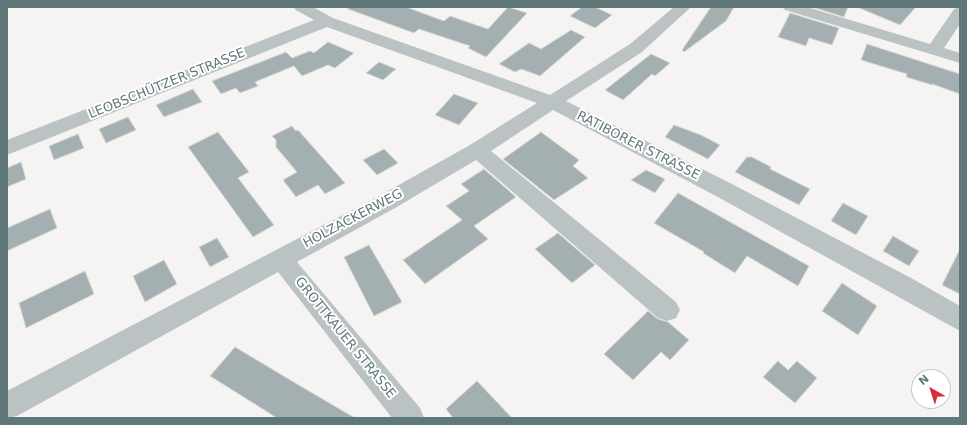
<!DOCTYPE html>
<html>
<head>
<meta charset="utf-8">
<style>
	body { margin:0 }
	#map { position:relative; width:967px; height:425px; overflow:hidden; background:#f5f4f2; font-family:"DejaVu Sans",sans-serif }
	canvas { display:block }
	.frame { position:absolute; inset:0; border:8px solid #61787b; pointer-events:none }
	.north { position:absolute; left:911px; top:369px; width:40px; height:40px; box-sizing:border-box; background:#fff; border:1px solid #c0c9ca; border-radius:50%; rotate:321deg; font-size:11px; font-weight:700; line-height:16px; text-align:center; color:#61787b }
	.north::after { content:''; display:block; margin:auto; width:14px; height:18px; background:#db2b35; clip-path:polygon(50% 0,100% 100%,50% 72%,0 100%) }
</style>
</head>
<body>
<div id="map">
<canvas width="967" height="425"></canvas>
<div class="frame"></div>
<div class="north">N</div>
</div>
<script>
const g = document.querySelector('canvas').getContext('2d');
g.lineJoin = 'round';
function fillPath(path, color) {
  g.fillStyle = color;
  g.fill(path, 'evenodd');
}
function toPath(rows) {
  const path = new Path2D();
  for (const r of rows) {
    path.moveTo(r[0], r[1]);
    for (let i = 2; i < r.length; i += 2) path.lineTo(r[i], r[i + 1]);
  }
  return path;
}
function trace(path, color, width, dash) {
  g.strokeStyle = color;
  g.lineWidth = width;
  g.lineCap = dash ? 'butt' : 'round';
  g.setLineDash(dash || []);
  g.stroke(path);
}
function write(font, color, halo, rows, align = 'center') {
  g.font = font + ' "DejaVu Sans",sans-serif';
  g.lineWidth = 4;
  g.setLineDash([]);
  g.textBaseline = 'middle';
  g.strokeStyle = halo;
  g.fillStyle = color;
  for (const [text, x, y, turn = 0] of rows) {
    g.save();
    g.translate(x, y);
    g.rotate((+turn || 0) * Math.PI / 180);
    g.textAlign = isNaN(turn) ? turn : align;
    if (halo) g.strokeText(text, 0, 0);
    g.fillText(text, 0, 0);
    g.restore();
  }
}
const building = toPath([
	[348,7,406,7,444,21,450,16,488,29,508,7,527,13,486,57,468,48,470,46,419,29,414,33,348,9,348,7],
	[582,7,595,7,612,15,595,28,570,16,582,7],
	[711,7,734,7,726,21,684,52,682,50,711,7],
	[812,7,848,7,844,17,812,7],
	[857,7,916,7,900,25,857,7],
	[790,13,839,28,832,45,809,38,806,46,778,37,790,13],
	[571,30,585,37,540,76,521,69,515,72,499,64,529,43,541,49,571,30],
	[328,42,354,53,335,68,328,65,302,76,294,66,255,82,258,86,240,93,236,88,221,94,212,81,286,52,292,58,310,51,314,53,328,42],
	[867,44,960,74,960,94,932,84,932,85,906,77,907,74,861,60,867,44],
	[651,54,670,63,655,76,652,74,623,100,605,90,651,54],
	[379,62,396,69,383,80,366,73,379,62],
	[193,89,202,102,164,117,156,105,193,89],
	[454,94,478,103,459,125,435,115,454,94],
	[128,117,136,130,106,143,99,129,128,117],
	[674,125,701,135,720,145,708,159,665,137,674,125],
	[292,126,296,131,298,130,345,183,325,194,318,185,296,197,283,180,297,172,276,147,276,140,272,136,292,126],
	[218,132,249,172,238,178,274,225,253,237,188,147,218,132],
	[541,132,579,160,573,166,588,178,554,200,503,159,541,132],
	[78,134,84,148,54,160,49,146,78,134],
	[384,149,398,163,377,175,363,160,384,149],
	[747,157,752,157,771,167,770,169,810,189,799,205,735,172,747,157],
	[21,162,26,179,7,187,7,168,21,162],
	[484,169,516,197,474,226,488,239,425,284,403,260,462,220,446,206,469,191,461,184,484,169],
	[646,170,665,179,655,193,631,180,646,170],
	[678,193,809,266,798,286,747,256,735,273,703,253,704,252,654,223,678,193],
	[843,203,868,216,856,235,831,221,843,203],
	[50,209,57,228,7,251,7,228,50,209],
	[558,233,595,265,572,283,535,249,558,233],
	[893,236,919,251,909,266,883,251,893,236],
	[217,238,229,257,210,267,199,247,217,238],
	[369,245,402,302,374,316,344,257,369,245],
	[960,249,960,294,942,285,960,249],
	[164,260,177,284,145,302,133,276,164,260],
	[85,271,94,294,26,328,19,303,85,271],
	[842,283,877,306,858,335,822,311,842,283],
	[648,311,658,319,668,322,689,340,670,360,661,352,633,380,604,354,648,311],
	[235,347,302,387,355,418,277,418,210,376,235,347],
	[778,361,788,370,797,361,817,378,795,403,763,377,778,361],
	[477,381,512,418,453,418,446,409,477,381]
]);
const minor = toPath([
	[293,7,313,7,333,18,550,95,630,44,674,7,691,7,642,52,566,101,732,184,911,278,960,306,960,331,716,196,553,110,491,151,676,302,680,310,676,318,667,321,658,318,476,160,395,208,297,262,420,408,424,418,392,418,278,272,17,416,7,418,7,391,379,196,470,145,537,103,327,27,7,155,7,140,314,20,296,10,293,7],
	[782,7,807,7,930,44,954,9,960,7,960,24,944,48,960,53,960,63,785,10,782,7]
]);
const streetNames = [
	["LEOBSCHÜTZER STRASSE",167,84,-22],
	["RATIBORER STRASSE",638,146,27],
	["HOLZACKERWEG",353,219,-28],
	["GROTTKAUER STRASSE",345,338,51]
];
fillPath(building, '#a3afb1');
trace(building, '#d6d6d4', 1);
fillPath(minor, '#bbc2c3');
write('13px', '#61787b', '#fff', streetNames);
</script>
</body>
</html>
